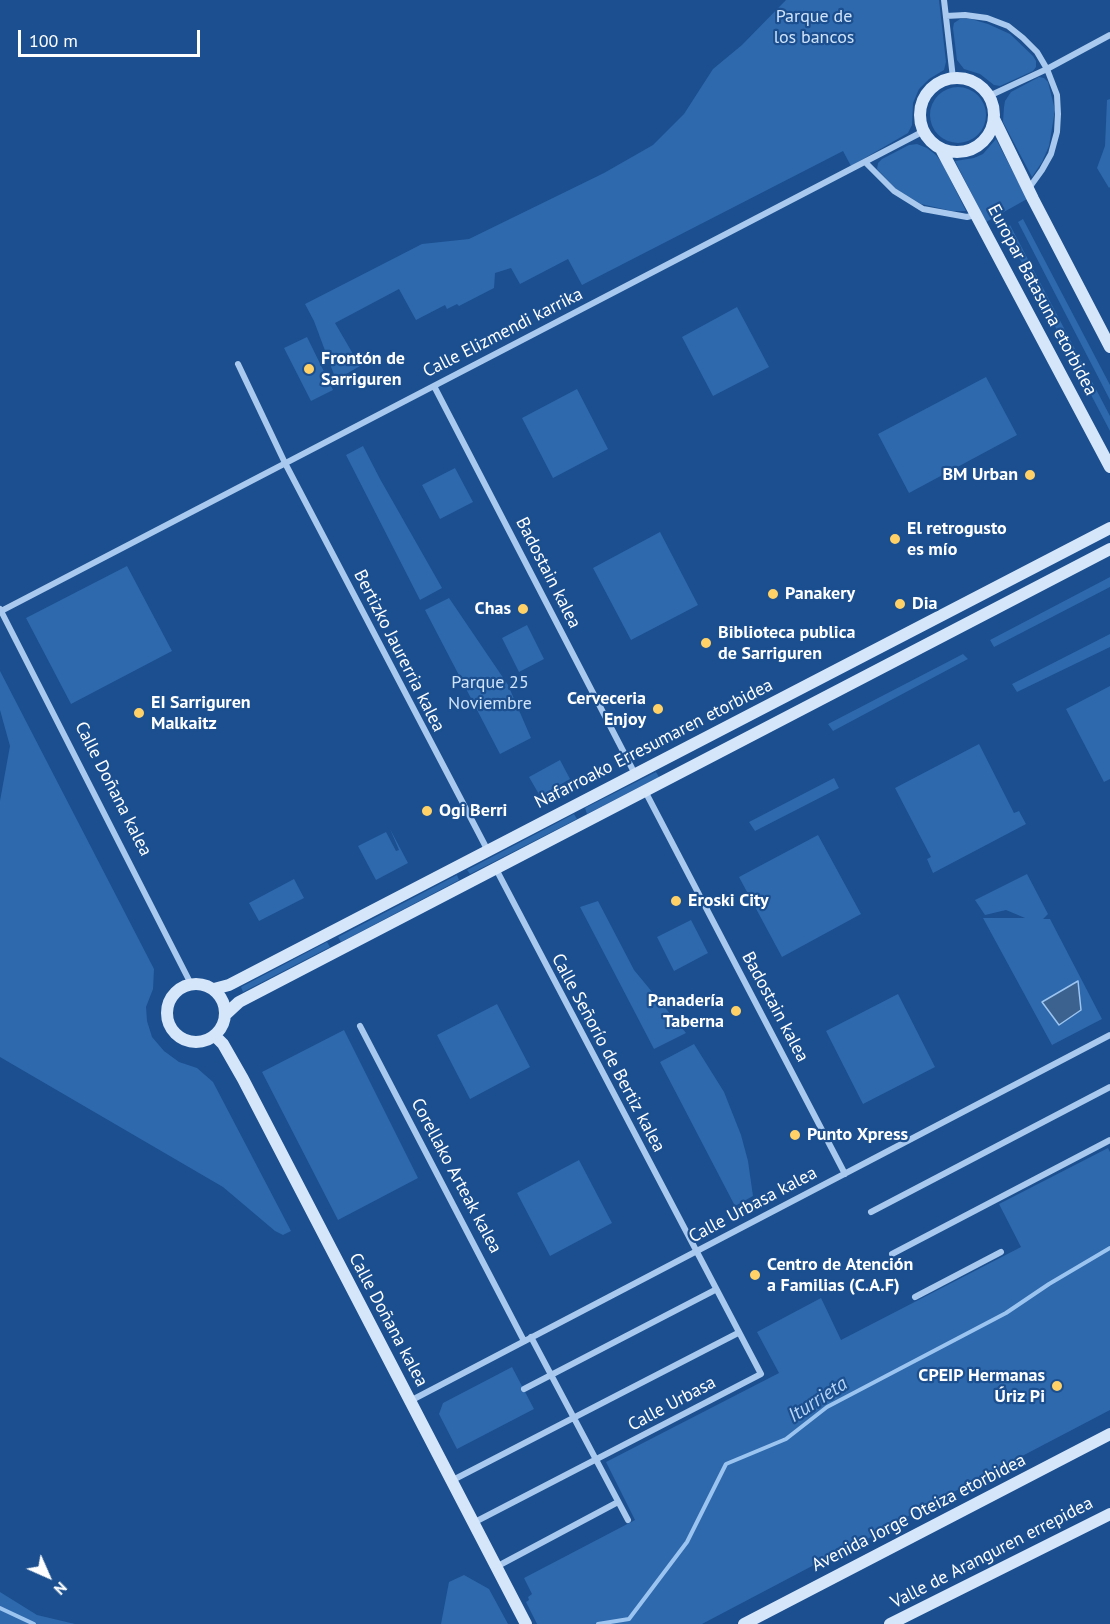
<!DOCTYPE html>
<html>
<head>
<meta charset="utf-8">
<style>
	body { margin:0 }
	#map { position:relative; width:1110px; height:1624px; overflow:hidden; background:#1b4f8f; font-family:"PT Sans",sans-serif }
	canvas { display:block }
	.north { position:absolute; left:18px; top:1546px; width:60px; height:60px; -webkit-text-stroke:4px #1b4f8f; paint-order:stroke; rotate:135deg; font-size:16px; font-weight:700; line-height:24px; text-align:center; color:#fff }
	.north::after { content:''; display:block; margin:auto; width:21px; height:27px; background:#fff; clip-path:polygon(50% 0,100% 100%,50% 72%,0 100%) }
	.scale { position:absolute; left:18px; top:30px; width:182px; height:27px; box-sizing:border-box; border:3px solid #fff; border-top:0; padding-left:8px; font-size:18px; line-height:21px; white-space:nowrap; color:#fff; -webkit-text-stroke:4px #1b4f8f; paint-order:stroke }
</style>
</head>
<body>
<div id="map">
<canvas width="1110" height="1624"></canvas>
<div class="north">N</div>
<div class="scale">100 m</div>
</div>
<script>
const g = document.querySelector('canvas').getContext('2d');
g.lineJoin = 'round';
function fillPath(path, color) {
  g.fillStyle = color;
  g.fill(path, 'evenodd');
}
function toPath(rows) {
  const path = new Path2D();
  for (const r of rows) {
    if (r.length === 3) {
      path.moveTo(r[0] + r[2], r[1]);
      path.arc(r[0], r[1], r[2], 0, 2 * Math.PI);
      continue;
    }
    path.moveTo(r[0], r[1]);
    for (let i = 2; i < r.length; i += 2) path.lineTo(r[i], r[i + 1]);
  }
  return path;
}
function trace(path, color, width, dash) {
  g.strokeStyle = color;
  g.lineWidth = width;
  g.lineCap = dash ? 'butt' : 'round';
  g.setLineDash(dash || []);
  g.stroke(path);
}
function write(font, color, halo, rows, align = 'center') {
  g.font = font + ' "PT Sans",sans-serif';
  g.lineWidth = 4.5;
  g.setLineDash([]);
  g.textBaseline = 'middle';
  g.strokeStyle = halo;
  g.fillStyle = color;
  for (const [text, x, y, turn = 0] of rows) {
    g.save();
    g.translate(x, y);
    g.rotate((+turn || 0) * Math.PI / 180);
    g.textAlign = isNaN(turn) ? turn : align;
    if (halo) g.strokeText(text, 0, 0);
    g.fillText(text, 0, 0);
    g.restore();
  }
}
const green = toPath([
	[786,0,939,0,946,62,944,70,929,79,919,89,913,103,912,125,908,133,851,166,843,151,582,285,568,259,520,284,511,268,495,273,494,288,459,306,457,304,447,309,445,305,416,320,399,289,335,323,360,366,336,380,314,321,305,304,422,244,469,239,604,173,653,145,684,114,713,69,742,45],
	[960,19,971,19,988,24,1010,34,1033,56,1036,61,1036,67,1033,71,1000,86,994,85,980,74,964,69,957,60,953,28,954,23],
	[1039,77,1044,78,1048,82,1055,110,1049,146,1042,162,1032,177,1003,122,1004,107,1005,101,1011,92],
	[958,115,28],
	[1110,99,1110,187,1109,188,1097,168,1105,146,1107,100],
	[996,139,1027,199,986,222,955,161,974,158,983,154],
	[917,144,927,148,936,155,942,163,966,211,952,211,921,204,896,189,877,169,878,163,882,159,909,145],
	[1023,219,1110,385,1110,400,1018,222],
	[1010,225,1110,416,1110,431,1004,229],
	[737,307,769,367,713,396,682,337],
	[307,337,333,390,311,401,284,348],
	[986,377,1017,435,909,493,878,434],
	[577,389,608,449,553,478,522,418],
	[363,446,380,479,442,588,420,600,346,455],
	[455,468,473,502,440,519,422,485],
	[660,532,698,605,631,640,593,568],
	[127,566,172,651,71,704,26,618],
	[1110,577,1110,587,994,647,990,640],
	[449,598,508,685,531,738,500,754,425,610],
	[527,625,544,659,519,672,502,638],
	[1110,634,1110,647,1017,692,1012,684],
	[963,654,968,659,833,731,828,724],
	[0,671,154,969,153,989,146,1007,147,1021,152,1037,164,1051,179,1062,197,1068,213,1082,291,1231,283,1235,275,1231,223,1187,0,1057,0,801,10,746,0,710],
	[1110,686,1110,779,1104,782,1066,709],
	[979,744,1014,813,1019,811,1026,824,933,873,927,859,931,857,895,788],
	[560,760,570,779,540,796,529,777],
	[656,772,659,777,587,814,585,808],
	[834,778,839,788,755,831,749,822],
	[574,814,577,819,470,874,467,870],
	[390,829,408,863,376,880,358,846,386,832,396,851,399,850],
	[818,835,861,914,782,957,739,877],
	[1027,874,1048,914,1043,919,1050,919,1102,1019,1052,1045,983,918,1025,918,1006,910,985,915,975,900],
	[457,875,459,880,341,942,338,937],
	[294,879,304,898,259,921,249,903],
	[598,901,634,970,686,1033,654,1049,580,907],
	[691,920,708,953,674,971,657,937],
	[327,942,330,947,243,992,241,987],
	[898,994,935,1067,863,1104,826,1031],
	[497,1004,530,1067,470,1099,437,1035],
	[344,1030,418,1178,338,1220,262,1072],
	[694,1044,724,1092,741,1135,748,1161,753,1196,735,1206,660,1062],
	[1108,1148,1110,1152,1110,1410,921,1509,835,1557,833,1555,702,1624,537,1624,526,1602,529,1600,528,1597,532,1594,524,1578,635,1520,606,1462,779,1373,757,1332,821,1298,841,1340,1021,1247,999,1204],
	[579,1160,612,1223,550,1256,517,1193],
	[512,1367,534,1409,457,1449,439,1414,443,1403],
	[464,1575,489,1589,508,1624,441,1624,449,1582],
	[0,1592,37,1615,75,1624,0,1624]
]);
const water = toPath([
	[1078,981,1081,1010,1059,1025,1042,1002,1078,981]
]);
const stream = toPath([
	[0,1608,34,1624],
	[598,1624,629,1619,687,1542,726,1464,786,1439,827,1407,1006,1313,1049,1284,1110,1248]
]);
const street = toPath([
	[944,0,953,78],
	[946,16,965,15,987,18,1008,26,1023,38,1037,52,1047,69,1057,95,1058,114,1057,132,1051,154,1042,170,1029,188],
	[989,96,1047,69,1110,35],
	[865,162,894,191,923,209,967,217,975,215],
	[238,364,285,463,488,851],
	[434,386,635,774],
	[0,609,191,984],
	[1,611,924,131],
	[645,791,845,1174],
	[360,1026,524,1341],
	[871,1212,1110,1087],
	[892,1254,1110,1140],
	[915,1297,1001,1252],
	[531,1337,628,1520],
	[524,1389,715,1290],
	[410,1401,1110,1035],
	[451,1481,738,1333],
	[473,1523,761,1374,496,869],
	[496,1567,618,1502]
]);
const secondary = toPath([
	[957,115,37],
	[994,119,1033,199,1110,347],
	[941,149,1110,467],
	[196,1013,29],
	[214,989,229,985,1110,528],
	[226,1014,239,1002,1110,549],
	[215,1036,223,1044,243,1079,526,1624],
	[744,1624,1110,1434],
	[890,1624,1110,1514]
]);
const markers = [
	[309,369,6,"#ffd166"],
	[1030,475,6,"#ffd166"],
	[895,539,6,"#ffd166"],
	[773,594,6,"#ffd166"],
	[900,604,6,"#ffd166"],
	[523,609,6,"#ffd166"],
	[706,643,6,"#ffd166"],
	[658,709,6,"#ffd166"],
	[139,713,6,"#ffd166"],
	[427,811,6,"#ffd166"],
	[676,901,6,"#ffd166"],
	[736,1011,6,"#ffd166"],
	[795,1135,6,"#ffd166"],
	[755,1275,6,"#ffd166"],
	[1057,1386,6,"#ffd166"]
];
const parkNames = [
	["Parque de",814,17],
	["los bancos",814,38],
	["Parque 25",490,683],
	["Noviembre",490,704]
];
const streetNames = [
	["Europar Batasuna etorbidea",1042,300,62],
	["Calle Elizmendi karrika",503,333,-27],
	["Badostain kalea",548,573,63],
	["Bertizko Jaurerria kalea",399,651,63],
	["Nafarroako Erresumaren etorbidea",654,744,-27],
	["Calle Doñana kalea",113,789,63],
	["Badostain kalea",775,1007,62],
	["Calle Señorío de Bertiz kalea",608,1053,62],
	["Corellako Arteak kalea",456,1176,62],
	["Calle Urbasa kalea",753,1205,-28],
	["Calle Doñana kalea",388,1320,62],
	["Calle Urbasa",672,1404,-28],
	["Avenida Jorge Oteiza etorbidea",919,1513,-27],
	["Valle de Aranguren errepidea",992,1553,-27]
];
const poiNames = [
	["Frontón de",321,359],
	["Sarriguren",321,380],
	["BM Urban",1018,475,"right"],
	["El retrogusto",907,529],
	["es mío",907,550],
	["Panakery",785,594],
	["Dia",912,604],
	["Chas",511,609,"right"],
	["Biblioteca publica",718,633],
	["de Sarriguren",718,654],
	["Cerveceria",646,699,"right"],
	["Enjoy",646,720,"right"],
	["EI Sarriguren",151,703],
	["Malkaitz",151,724],
	["Ogi Berri",439,811],
	["Eroski City",688,901],
	["Panadería",724,1001,"right"],
	["Taberna",724,1022,"right"],
	["Punto Xpress",807,1135],
	["Centro de Atención",767,1265],
	["a Familias (C.A.F)",767,1286],
	["CPEIP Hermanas",1045,1376,"right"],
	["Úriz Pi",1045,1397,"right"]
];
const waterNames = [
	["Iturrieta",818,1400,-33]
];
fillPath(green, '#2e69ad');
fillPath(water, '#3c6290');
trace(water, '#9cc4f0', 1.5);
trace(stream, '#9cc4f0', 4);
trace(street, '#a9c9ee', 6);
trace(secondary, '#d6e6fa', 12);
for (const [x, y, r, color] of markers) {
  const dot = new Path2D();
  dot.arc(x, y, r, 0, 2 * Math.PI);
  g.fillStyle = color;
  g.fill(dot);
  trace(dot, '#1b4f8f', 2);
}
write('18px', '#cfe3fa', '#1b4f8f', parkNames);
write('18px', '#fff', '#1b4f8f', streetNames);
write('bold 18px', '#fff', '#1b4f8f', poiNames, 'left');
write('italic 20px', '#b5d3f5', '#1b4f8f', waterNames);
</script>
</body>
</html>
